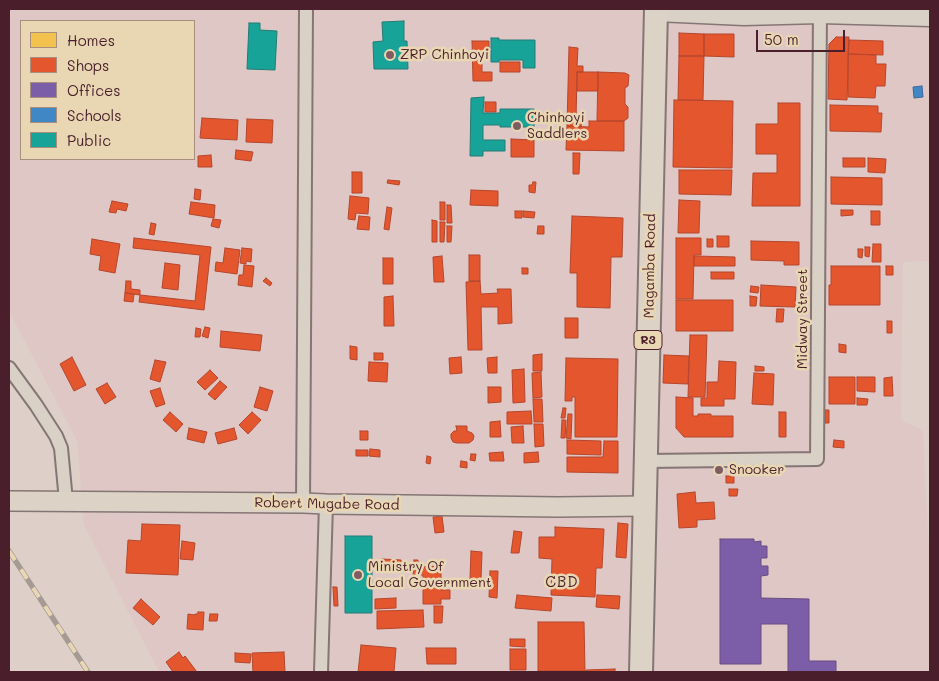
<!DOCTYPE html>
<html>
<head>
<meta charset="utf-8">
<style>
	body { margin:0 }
	#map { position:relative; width:939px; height:681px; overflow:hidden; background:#ded0c8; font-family:Mali,sans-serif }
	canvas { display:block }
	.frame { position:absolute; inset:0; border:10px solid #4a1f2b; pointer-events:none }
	.legend { position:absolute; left:20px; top:20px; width:175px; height:140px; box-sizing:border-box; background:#e9d7b4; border:1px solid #a98d7d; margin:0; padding:6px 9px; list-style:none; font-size:15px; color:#4a1f2b }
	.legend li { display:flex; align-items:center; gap:10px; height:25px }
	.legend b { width:25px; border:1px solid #a98d7d }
	.scale { position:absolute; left:756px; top:30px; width:89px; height:22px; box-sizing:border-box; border:2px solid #4a1f2b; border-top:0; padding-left:6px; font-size:15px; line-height:18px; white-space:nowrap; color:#4a1f2b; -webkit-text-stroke:4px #e9d7b4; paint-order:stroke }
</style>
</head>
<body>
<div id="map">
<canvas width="939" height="681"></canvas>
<div class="frame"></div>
<ul class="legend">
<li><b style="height:14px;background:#f2c14e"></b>Homes</li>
<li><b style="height:14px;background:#e4572e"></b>Shops</li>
<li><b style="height:14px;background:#7b5ea7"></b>Offices</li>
<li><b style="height:14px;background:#3f88c5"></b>Schools</li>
<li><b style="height:14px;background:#17a398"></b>Public</li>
</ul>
<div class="scale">50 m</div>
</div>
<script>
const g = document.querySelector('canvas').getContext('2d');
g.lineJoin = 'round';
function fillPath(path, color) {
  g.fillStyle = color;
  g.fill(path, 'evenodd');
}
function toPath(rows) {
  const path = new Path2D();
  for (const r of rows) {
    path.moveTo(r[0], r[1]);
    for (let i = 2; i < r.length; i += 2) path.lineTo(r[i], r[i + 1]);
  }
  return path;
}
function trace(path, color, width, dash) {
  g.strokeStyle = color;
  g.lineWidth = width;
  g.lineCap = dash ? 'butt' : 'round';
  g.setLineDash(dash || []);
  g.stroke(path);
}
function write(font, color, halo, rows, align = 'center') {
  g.font = font + ' Mali,sans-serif';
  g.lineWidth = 5;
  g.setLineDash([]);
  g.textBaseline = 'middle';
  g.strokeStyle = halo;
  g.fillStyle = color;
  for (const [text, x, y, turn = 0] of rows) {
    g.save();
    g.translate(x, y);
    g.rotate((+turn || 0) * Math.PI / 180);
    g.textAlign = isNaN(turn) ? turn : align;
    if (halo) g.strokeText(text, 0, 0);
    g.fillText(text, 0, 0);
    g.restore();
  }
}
const built = toPath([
	[9,9,838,9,930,19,930,261,903,262,901,420,923,430,930,573,930,672,159,672,84,525,77,441,9,311],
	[21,21,194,21,194,159,21,159]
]);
const homes = toPath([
	[547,113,554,114,553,124,545,123,547,113]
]);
const shops = toPath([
	[679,33,704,34,704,56,679,56,679,33],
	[704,34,734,34,734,57,704,56,704,34],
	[836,37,849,37,847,100,828,99,829,44,836,37],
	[849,40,883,41,883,55,848,54,849,40],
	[472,41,489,41,489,53,482,53,482,72,492,72,492,81,473,81,472,41],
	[569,47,578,48,577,66,583,66,583,72,577,72,576,120,582,120,581,127,567,126,569,47],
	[848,54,876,55,876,64,886,64,885,86,876,86,875,98,848,97,848,54],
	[679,56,704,56,703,100,678,100,679,56],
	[500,62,520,62,520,72,500,72,500,62],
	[577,72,598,72,598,91,577,91,577,72],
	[598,72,625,73,629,75,628,86,625,88,625,104,628,107,628,118,624,121,597,121,598,72],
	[674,100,733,101,732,168,673,167,674,100],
	[485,102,496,102,496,112,485,112,485,102],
	[778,103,800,103,800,206,752,206,753,173,777,173,777,154,756,154,756,124,778,124,778,103],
	[830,105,878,106,878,113,882,113,881,132,830,131,830,105],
	[202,118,238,120,237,140,200,138,202,118],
	[247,119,273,120,272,143,246,142,247,119],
	[589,121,624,121,624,151,566,150,567,126,589,127,589,121],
	[511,139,534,140,534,157,511,157,511,139],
	[236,150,253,152,251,161,235,159,236,150],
	[573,153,580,153,579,174,573,174,573,153],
	[211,155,212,167,198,167,198,156,211,155],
	[843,158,865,158,865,167,843,167,843,158],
	[868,158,886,159,885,173,868,172,868,158],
	[679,170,732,170,731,195,679,194,679,170],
	[352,172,362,172,362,193,352,193,352,172],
	[831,177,882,178,882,205,831,204,831,177],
	[388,180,400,181,399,185,387,183,388,180],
	[533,182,536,182,535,193,529,192,529,185,532,185,533,182],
	[195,189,201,190,200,200,194,199,195,189],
	[471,190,498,191,498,206,470,205,471,190],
	[350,196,369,198,368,214,356,213,355,220,348,219,350,196],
	[679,200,700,201,699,233,678,233,679,200],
	[112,201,128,204,126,211,117,209,116,213,109,212,112,201],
	[191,202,215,205,214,218,189,214,191,202],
	[440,202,445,202,445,220,440,220,440,202],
	[447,205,451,205,452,223,447,223,447,205],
	[387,207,392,208,389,230,384,229,387,207],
	[841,210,853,210,853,215,841,216,841,210],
	[515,211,522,211,522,218,515,218,515,211],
	[523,211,535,212,534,218,523,217,523,211],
	[871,211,880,211,880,225,871,225,871,211],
	[359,216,370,217,369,230,357,229,359,216],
	[572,216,623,218,622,257,611,257,610,308,577,307,577,273,570,273,572,216],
	[213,219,221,220,219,228,211,226,213,219],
	[432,220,437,221,437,242,432,242,432,220],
	[440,222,445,222,444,242,440,242,440,222],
	[151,223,156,224,154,235,149,234,151,223],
	[447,226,452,226,451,242,447,242,447,226],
	[538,226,544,226,544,234,537,234,538,226],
	[717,236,729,236,729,247,717,247,717,236],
	[134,238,211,247,204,310,139,302,140,295,195,301,200,255,133,248,134,238],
	[676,238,701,238,701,255,694,255,693,299,676,299,676,238],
	[92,239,120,244,115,273,99,270,101,256,90,254,92,239],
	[707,239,713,239,713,247,707,247,707,239],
	[751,241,799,242,799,265,784,265,784,261,751,260,751,241],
	[873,244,881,244,881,262,872,262,873,244],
	[865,247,870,247,869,257,865,256,865,247],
	[225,248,240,250,237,274,215,271,216,262,223,263,225,248],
	[242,248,252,249,251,262,246,261,246,264,240,263,242,248],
	[858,249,863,249,862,258,858,257,858,249],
	[469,255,480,255,480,281,469,281,469,255],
	[442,256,444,282,434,282,433,257,442,256],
	[694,256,735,257,735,266,694,266,694,256],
	[383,258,393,258,393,284,383,284,383,258],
	[165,263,180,265,178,290,162,288,165,263],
	[244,265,254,266,252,287,238,285,239,275,243,275,244,265],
	[831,266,880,266,880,305,829,305,829,285,831,285,831,266],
	[886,266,893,266,893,275,886,275,886,266],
	[522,268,528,268,528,274,522,274,522,268],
	[711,272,734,272,734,279,711,279,711,272],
	[266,278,272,283,270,286,263,281,266,278],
	[126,281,131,281,131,289,140,290,140,295,125,293,126,281],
	[480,281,481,294,498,293,497,289,511,289,512,323,498,324,498,307,481,307,482,350,468,350,466,282,480,281],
	[761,285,796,287,795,307,760,306,761,285],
	[751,286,759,287,758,293,750,292,751,286],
	[125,293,134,294,133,302,124,301,125,293],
	[393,296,394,326,384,326,384,297,393,296],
	[750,296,757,297,756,306,750,306,750,296],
	[676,300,733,300,733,331,676,331,676,300],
	[777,309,784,309,783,322,776,322,777,309],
	[565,318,578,318,578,338,565,338,565,318],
	[887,321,892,321,892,333,887,333,887,321],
	[205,327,210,328,208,338,202,336,205,327],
	[196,328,201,329,200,337,195,337,196,328],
	[221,331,262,335,260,351,220,347,221,331],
	[690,335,707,335,705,397,688,397,690,335],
	[839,344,846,345,846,353,839,352,839,344],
	[350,346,357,347,357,360,350,359,350,346],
	[374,353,383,353,383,360,374,360,374,353],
	[542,354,542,371,533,371,533,355,542,354],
	[664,355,689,356,688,384,663,383,664,355],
	[72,357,86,385,74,391,60,364,72,357],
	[461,357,462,373,450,374,449,358,461,357],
	[497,357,497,373,488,373,487,358,497,357],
	[566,358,618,359,617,437,575,437,575,397,572,397,572,401,565,401,566,358],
	[155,360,166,362,160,382,150,379,155,360],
	[719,361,736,362,735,399,724,399,724,406,701,406,701,398,707,398,707,382,718,382,719,361],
	[369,362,388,363,387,382,368,381,369,362],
	[755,366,764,367,764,371,755,371,755,366],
	[524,369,525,402,513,403,512,370,524,369],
	[210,370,218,378,205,390,197,382,210,370],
	[541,372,542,397,533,398,532,373,541,372],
	[754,373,774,374,773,405,752,404,754,373],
	[829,377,855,377,855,404,829,404,829,377],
	[857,377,875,377,875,392,857,391,857,377],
	[892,377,893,396,884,396,884,378,892,377],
	[220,381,227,387,215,400,208,394,220,381],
	[107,383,116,397,105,404,96,389,107,383],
	[260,387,273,391,267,411,254,407,260,387],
	[488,387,501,387,501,402,488,403,488,387],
	[160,388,165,404,156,407,150,391,160,388],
	[676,397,693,398,693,416,698,416,698,414,711,414,711,416,733,416,733,437,684,437,676,428,676,397],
	[857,398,868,399,867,405,857,405,857,398],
	[533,399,542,399,543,422,534,422,533,399],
	[563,408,566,408,565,418,561,418,563,408],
	[825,410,829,410,829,423,825,423,825,410],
	[531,411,532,424,507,424,507,412,531,411],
	[170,412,183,424,176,432,163,420,170,412],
	[252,412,261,420,248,434,239,425,252,412],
	[779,412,786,412,786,437,779,437,779,412],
	[568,414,572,414,571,439,566,438,568,414],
	[562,420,566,420,565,438,561,438,562,420],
	[500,421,501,437,490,437,490,422,500,421],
	[534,424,543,424,544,446,535,447,534,424],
	[456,426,467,426,467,431,472,433,474,436,473,440,469,443,457,443,453,442,451,438,451,434,454,431,457,431,456,426],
	[523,426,524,443,512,443,511,427,523,426],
	[189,428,207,432,204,443,187,439,189,428],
	[234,428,237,439,218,444,215,433,234,428],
	[360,431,368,431,368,440,360,440,360,431],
	[567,440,601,441,601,455,567,454,567,440],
	[834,440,844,441,844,448,833,447,834,440],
	[604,441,618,441,618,473,567,472,567,457,603,457,604,441],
	[370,449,380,450,380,457,369,456,370,449],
	[356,450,368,450,368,456,356,456,356,450],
	[503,452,504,461,490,461,489,453,503,452],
	[538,452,539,462,524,463,524,453,538,452],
	[471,454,476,454,475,461,470,460,471,454],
	[427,456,431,457,430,464,426,463,427,456],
	[461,461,467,462,467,468,460,467,461,461],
	[726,476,734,476,734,483,726,483,726,476],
	[729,489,738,489,737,496,729,496,729,489],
	[695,492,696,503,714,502,715,519,697,520,697,527,679,528,677,494,695,492],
	[442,516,444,532,435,533,433,517,442,516],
	[618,523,628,524,626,558,616,557,618,523],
	[142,524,180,525,178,575,126,573,128,540,141,541,142,524],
	[555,527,604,529,602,568,596,568,595,597,551,595,552,559,539,558,539,537,555,537,555,527],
	[514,531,522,532,519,553,511,553,514,531],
	[182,541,195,543,193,560,180,559,182,541],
	[471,551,482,552,481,580,470,579,471,551],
	[382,559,401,560,401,570,382,569,382,559],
	[414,560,418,560,417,578,413,578,414,560],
	[441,566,441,590,450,590,450,599,441,599,441,604,423,604,423,575,419,575,419,567,441,566],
	[490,571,498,571,497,598,489,597,490,571],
	[333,587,337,587,338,606,334,606,333,587],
	[517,595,552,598,551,611,515,608,517,595],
	[597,595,620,596,619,609,596,607,597,595],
	[396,598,396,608,375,609,375,599,396,598],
	[141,599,160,617,153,625,133,608,141,599],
	[434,606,443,606,442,623,434,623,434,606],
	[423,610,424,627,377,629,377,611,423,610],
	[198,612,204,612,203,630,187,629,188,614,195,615,195,614,198,614,198,612],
	[210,614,218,614,217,621,209,621,210,614],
	[538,622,584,622,585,671,538,671,538,622],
	[510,639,525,639,525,647,510,646,510,639],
	[361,645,396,648,394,672,358,672,361,645],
	[426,648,456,648,456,664,427,664,426,648],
	[510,649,526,649,526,670,510,670,510,649],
	[179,652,183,658,185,656,197,672,173,672,166,662,179,652],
	[284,652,285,672,253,672,252,653,284,652],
	[235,653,251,654,250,663,235,662,235,653],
	[615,669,615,672,586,672,586,670,615,669]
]);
const offices = toPath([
	[720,539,754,539,754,542,761,541,761,546,767,546,767,558,761,558,761,566,768,566,768,575,761,576,761,598,809,599,809,661,836,661,836,672,788,672,788,624,761,624,761,664,720,664,720,539]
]);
const schools = toPath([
	[922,86,923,97,914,98,913,87,922,86]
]);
const public = toPath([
	[404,21,404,41,407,41,408,69,374,69,373,42,383,41,382,22,404,21],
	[249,23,260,23,260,30,277,31,275,70,247,69,249,23],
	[491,38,499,38,499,40,535,40,535,68,523,68,523,60,499,60,499,62,491,62,491,38],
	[484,97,483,113,500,113,500,109,534,109,534,127,500,127,500,125,483,125,483,140,505,140,505,151,483,151,483,156,470,156,471,98,484,97],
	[345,536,372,536,372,613,345,613,345,536]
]);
const street = toPath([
	[9,368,36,405,56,436,61,448,66,501],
	[646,461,817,459,820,9],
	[303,503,306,9],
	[321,672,326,504]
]);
const secondary = toPath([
	[656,12,744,16,820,14,930,17]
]);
const primary = toPath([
	[9,501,303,503,326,504,558,507,645,506]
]);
const highway = toPath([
	[641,672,656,9]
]);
const rail = toPath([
	[9,551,88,672]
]);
const markers = [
	[390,55,5,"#7e5d62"],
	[517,126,5,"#7e5d62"],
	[719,470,5,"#7e5d62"],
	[358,575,5,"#7e5d62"]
];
const shields = [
	[648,340,28]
];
const shieldNames = [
	["R3",648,340]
];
const poiNames = [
	["ZRP Chinhoyi",400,55],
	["Chinhoyi",527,118],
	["Saddlers",527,134],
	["Snooker",729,470],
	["Ministry Of",368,567],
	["Local Government",368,583]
];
const streetNames = [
	["Magamba Road",650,266,-89],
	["Midway Street",803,319,-90],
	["Robert Mugabe Road",327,504,1]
];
const neighbourhoodNames = [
	["CBD",562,582]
];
fillPath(built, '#dec7c5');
fillPath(homes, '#f2c14e');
trace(homes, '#c09044', 1);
fillPath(shops, '#e4572e');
trace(shops, '#b6462d', 1);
fillPath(offices, '#7b5ea7');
trace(offices, '#6c4b82', 1);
fillPath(schools, '#3f88c5');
trace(schools, '#426897', 1);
fillPath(public, '#17a398');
trace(public, '#267b77', 1);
trace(street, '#857675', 16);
trace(secondary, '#857675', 21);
trace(primary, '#857675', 22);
trace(highway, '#857675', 26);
trace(street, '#d9d1c5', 12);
trace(secondary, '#d9d1c5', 18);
trace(primary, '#dcd3c6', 19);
trace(highway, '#dcd3c6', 22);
trace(rail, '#a59a94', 5.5);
trace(rail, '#e9d7b4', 4, [11]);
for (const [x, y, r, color] of markers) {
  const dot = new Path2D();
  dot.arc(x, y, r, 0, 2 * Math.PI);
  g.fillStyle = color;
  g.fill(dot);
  trace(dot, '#e9d7b4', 2);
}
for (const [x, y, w] of shields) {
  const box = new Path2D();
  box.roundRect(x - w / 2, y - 9.5, w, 19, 4);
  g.fillStyle = '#e9d7b4';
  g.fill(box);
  trace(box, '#4a1f2b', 1);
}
write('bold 12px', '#4a1f2b', null, shieldNames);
write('14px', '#4a1f2b', '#e9d7b4', poiNames, 'left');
write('14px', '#4a1f2b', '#e9d7b4', streetNames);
g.letterSpacing = '1px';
write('15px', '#4a1f2b', '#e9d7b4', neighbourhoodNames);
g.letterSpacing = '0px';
</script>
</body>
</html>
